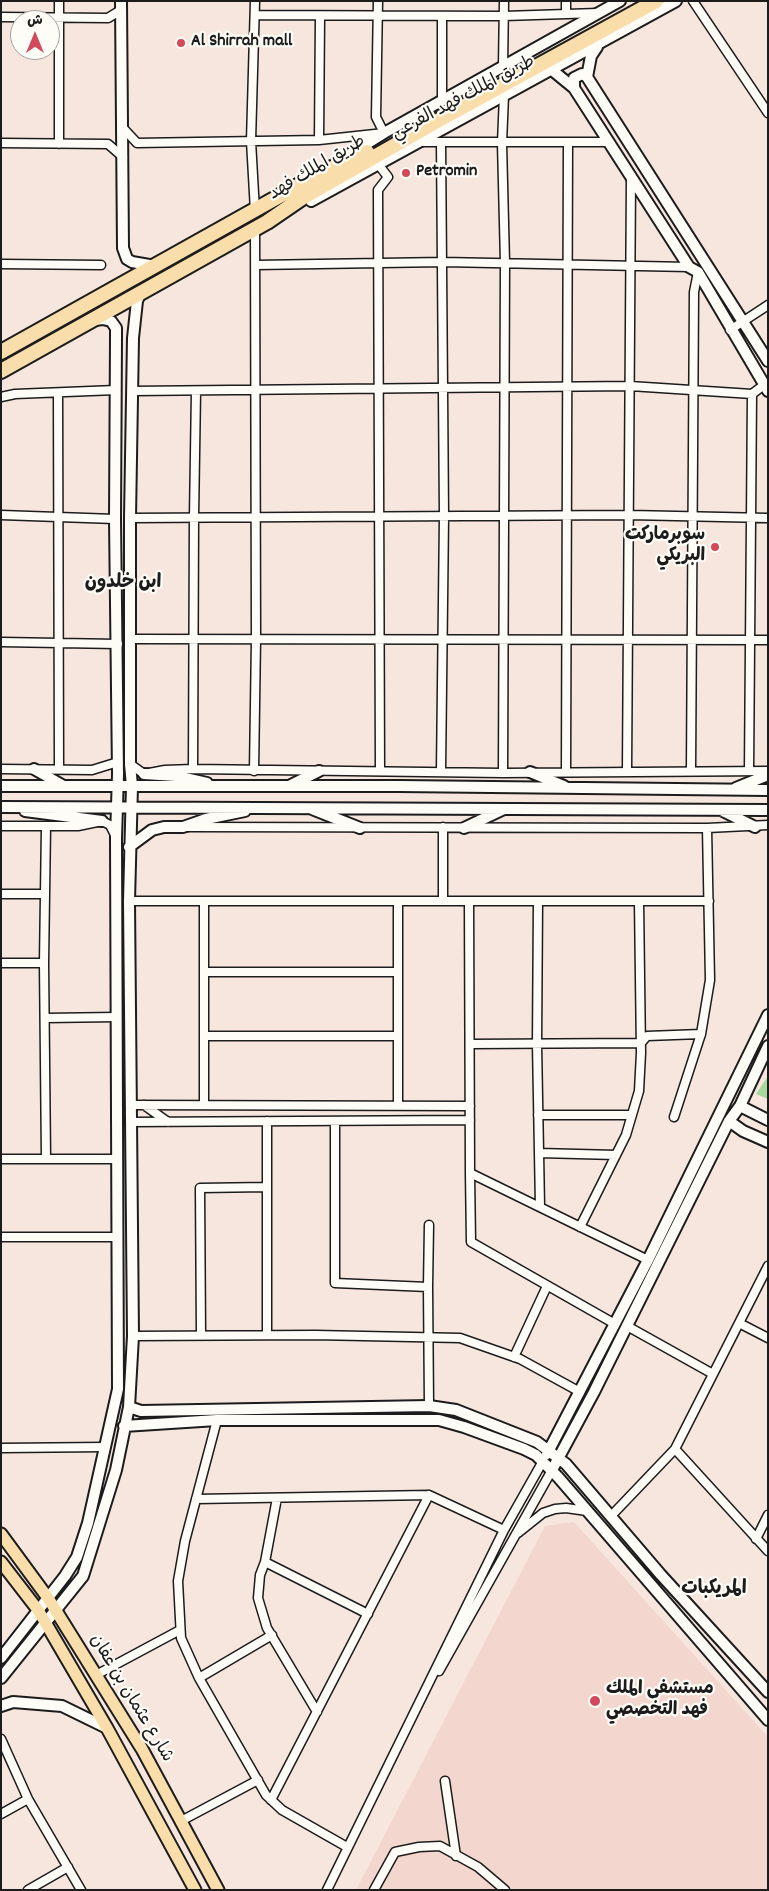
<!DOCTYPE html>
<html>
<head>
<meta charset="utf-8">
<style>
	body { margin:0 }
	#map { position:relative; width:769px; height:1891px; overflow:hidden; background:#f7e6de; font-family:Dekko,"Playpen Sans Arabic",sans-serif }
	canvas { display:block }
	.frame { position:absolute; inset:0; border:2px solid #1c1c1c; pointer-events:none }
	.north { position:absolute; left:10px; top:10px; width:50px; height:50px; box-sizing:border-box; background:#fdfcf7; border:1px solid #a3a29f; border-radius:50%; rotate:0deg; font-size:14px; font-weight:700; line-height:20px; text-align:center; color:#1c1c1c }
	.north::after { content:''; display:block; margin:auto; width:18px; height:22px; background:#d1495b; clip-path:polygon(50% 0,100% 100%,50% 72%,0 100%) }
</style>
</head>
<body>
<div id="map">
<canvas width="769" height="1891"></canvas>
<div class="frame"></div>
<div class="north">ش</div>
</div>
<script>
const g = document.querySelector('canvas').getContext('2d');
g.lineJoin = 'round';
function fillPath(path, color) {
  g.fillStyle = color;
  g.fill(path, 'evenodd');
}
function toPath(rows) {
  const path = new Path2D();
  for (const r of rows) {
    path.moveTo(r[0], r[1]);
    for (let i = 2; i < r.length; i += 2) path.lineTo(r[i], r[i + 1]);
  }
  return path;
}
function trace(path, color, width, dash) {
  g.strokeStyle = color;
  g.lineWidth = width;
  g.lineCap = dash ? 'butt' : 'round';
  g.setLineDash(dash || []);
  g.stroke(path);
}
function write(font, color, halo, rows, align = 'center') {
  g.font = font + ' Dekko,"Playpen Sans Arabic",sans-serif';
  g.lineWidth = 4.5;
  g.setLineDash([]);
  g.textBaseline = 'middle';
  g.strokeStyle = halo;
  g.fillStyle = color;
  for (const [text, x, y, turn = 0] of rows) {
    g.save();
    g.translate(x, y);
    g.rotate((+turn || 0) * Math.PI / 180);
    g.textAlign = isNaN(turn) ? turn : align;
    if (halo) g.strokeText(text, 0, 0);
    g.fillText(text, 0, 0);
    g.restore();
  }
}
const built = toPath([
	[574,1522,768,1737,768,1890,356,1890,545,1526]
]);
const green = toPath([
	[768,1076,768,1099,756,1094]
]);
const street = toPath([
	[255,1,251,141,255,211],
	[693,1,768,113],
	[566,14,566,1],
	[255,15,504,16,598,13],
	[1,17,108,18,121,10],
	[503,66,504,1],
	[442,100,442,16],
	[123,128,137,143,319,140,384,133,376,117,378,1],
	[319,140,320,16],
	[419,142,607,142],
	[1,143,108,144,123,157],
	[59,144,59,1],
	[378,164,388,177,378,190,380,771],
	[1,264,101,265],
	[256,265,443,262,689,267],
	[730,330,768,305],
	[132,391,630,386,752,394,764,385],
	[58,393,59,769],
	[1,397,15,394,116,390],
	[1,515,115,519],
	[130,518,630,515,768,518],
	[130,639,768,640],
	[1,642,118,644],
	[130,764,144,774,165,770,193,769,503,773,768,771],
	[1,769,92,770,118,762],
	[193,769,194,517,196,391],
	[627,770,631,178],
	[691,770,694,292,698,272],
	[254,771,256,639,255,228],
	[441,771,444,516,441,142],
	[566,771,568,142],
	[749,771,752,394],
	[503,773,505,263,502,143,504,95],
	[1,826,78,826,102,821,110,825,116,837],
	[46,826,44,963,46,1159],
	[188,827,707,828,768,825],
	[443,827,443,901],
	[1,894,45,894],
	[129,901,709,901],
	[398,901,398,1106],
	[469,901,470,1173,648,1260],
	[538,901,537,1044,540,1207],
	[1,963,44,963],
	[204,972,398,972],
	[45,1018,117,1017],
	[204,1036,398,1036],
	[470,1044,641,1043,647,1036,701,1034],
	[131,1105,470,1106],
	[144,1105,168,1122],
	[204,1105,204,901],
	[538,1115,632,1115],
	[674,1117,701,1034,710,980,707,828],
	[267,1121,267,1335],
	[335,1121,335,1283,428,1287,429,1406],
	[131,1122,470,1120],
	[539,1153,616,1155],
	[1,1159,117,1159],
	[470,1173,471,1242,615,1324],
	[580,1227,626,1135,639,1091,641,1053,639,901],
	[1,1237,118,1237],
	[428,1287,429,1225],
	[739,1323,768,1338],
	[627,1326,713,1374],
	[201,1335,200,1188,267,1187],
	[133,1336,315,1335,460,1338,520,1359,580,1392],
	[514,1357,547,1286],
	[217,1420,185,1541,178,1581,181,1638,199,1678,266,1795,282,1810,347,1847],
	[1,1448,105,1447],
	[675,1449,768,1551],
	[277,1498,265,1562,260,1575,258,1598,267,1628,317,1712],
	[196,1499,429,1495,504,1530],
	[612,1515,675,1449,768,1266],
	[518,1533,543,1513,555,1509,566,1508,587,1511],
	[756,1539,768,1515],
	[265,1562,368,1614],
	[439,1671,552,1470],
	[96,1675,180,1630],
	[199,1678,272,1635],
	[1,1739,28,1799],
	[445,1781,456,1856],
	[271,1800,429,1495],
	[1,1814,28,1799,81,1890],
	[181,1821,258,1780],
	[28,1890,68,1867],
	[327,1890,504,1530,543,1461],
	[374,1890,395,1852,419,1847,440,1846,478,1867,505,1890]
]);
const secondary = toPath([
	[121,1,123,248,127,259,132,262,155,266],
	[597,47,591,56,587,77,768,361],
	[552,70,574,88,689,267,698,272,768,391],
	[574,88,574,78,582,74,587,77],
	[347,156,384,133,620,1],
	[311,201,676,1],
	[34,769,62,785],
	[530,772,564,786],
	[144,774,176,776,207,783],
	[291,785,319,771],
	[1,786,399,786,768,790],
	[736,788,768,775],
	[1,807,768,810],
	[312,809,360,828],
	[25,811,102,821],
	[723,811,755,827],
	[464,828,504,809],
	[129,847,152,830,164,827,183,827,206,819,245,811],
	[740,1106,768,1120],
	[729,1121,743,1131,768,1142],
	[129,1407,141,1411,429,1406,456,1410,537,1442,566,1464,661,1575,768,1692],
	[124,1426,217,1420,439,1420,464,1427,524,1449,536,1455,558,1477,768,1720],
	[547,1454,648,1260,768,1015],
	[552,1470,594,1392,729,1121,740,1106,768,1046],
	[1,1658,65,1576,77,1557,88,1523,118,1389,116,838,118,774,115,519,116,338,116,328,111,321,103,319,94,320],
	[1,1678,83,1576,116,1470,129,1407,133,1336,129,901,132,786,130,764,130,518,133,338,137,301,141,292],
	[1,1706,13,1702,62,1706,107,1728]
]);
const primary = toPath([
	[1,1534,48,1598,142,1749,218,1890],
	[1,1562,38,1610,107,1728,195,1890]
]);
const highway = toPath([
	[1,352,319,174,367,152],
	[1,371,267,222,302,198,439,120,656,1]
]);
const markers = [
	[181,43,5,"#d1495b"],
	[406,173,5,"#d1495b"],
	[715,547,5,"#d1495b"],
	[595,1701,6,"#d1495b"]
];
const poiNames = [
	["Al Shirrah mall",191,43],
	["Petromin",416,173],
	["سوبرماركت",705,537,"right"],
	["البريكي",705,558,"right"],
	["مستشفى الملك",606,1691],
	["فهد التخصصي",606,1712]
];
const streetNames = [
	["طريق الملك فهد الفرعي",464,99,-28],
	["طريق الملك فهد",318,169,-31],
	["شارع عثمان بن عفان",130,1699,59]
];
const neighbourhoodNames = [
	["ابن خلدون",123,584],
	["المريكبات",714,1590]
];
fillPath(built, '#f3d6cd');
fillPath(green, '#a6d99b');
trace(street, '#1c1c1c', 11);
trace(secondary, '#1c1c1c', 14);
trace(primary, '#1c1c1c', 15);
trace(highway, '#1c1c1c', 18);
trace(street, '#fdfcf7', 8);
trace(secondary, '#fdfcf7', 10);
trace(primary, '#f9deab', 11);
trace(highway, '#f9deab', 14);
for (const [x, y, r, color] of markers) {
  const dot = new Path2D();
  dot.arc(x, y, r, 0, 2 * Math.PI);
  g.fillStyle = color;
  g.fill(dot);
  trace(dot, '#fdfcf7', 2);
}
write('bold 18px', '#1c1c1c', '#fdfcf7', poiNames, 'left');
write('18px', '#1c1c1c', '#fdfcf7', streetNames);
write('bold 19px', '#1c1c1c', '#fdfcf7', neighbourhoodNames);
</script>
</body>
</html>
